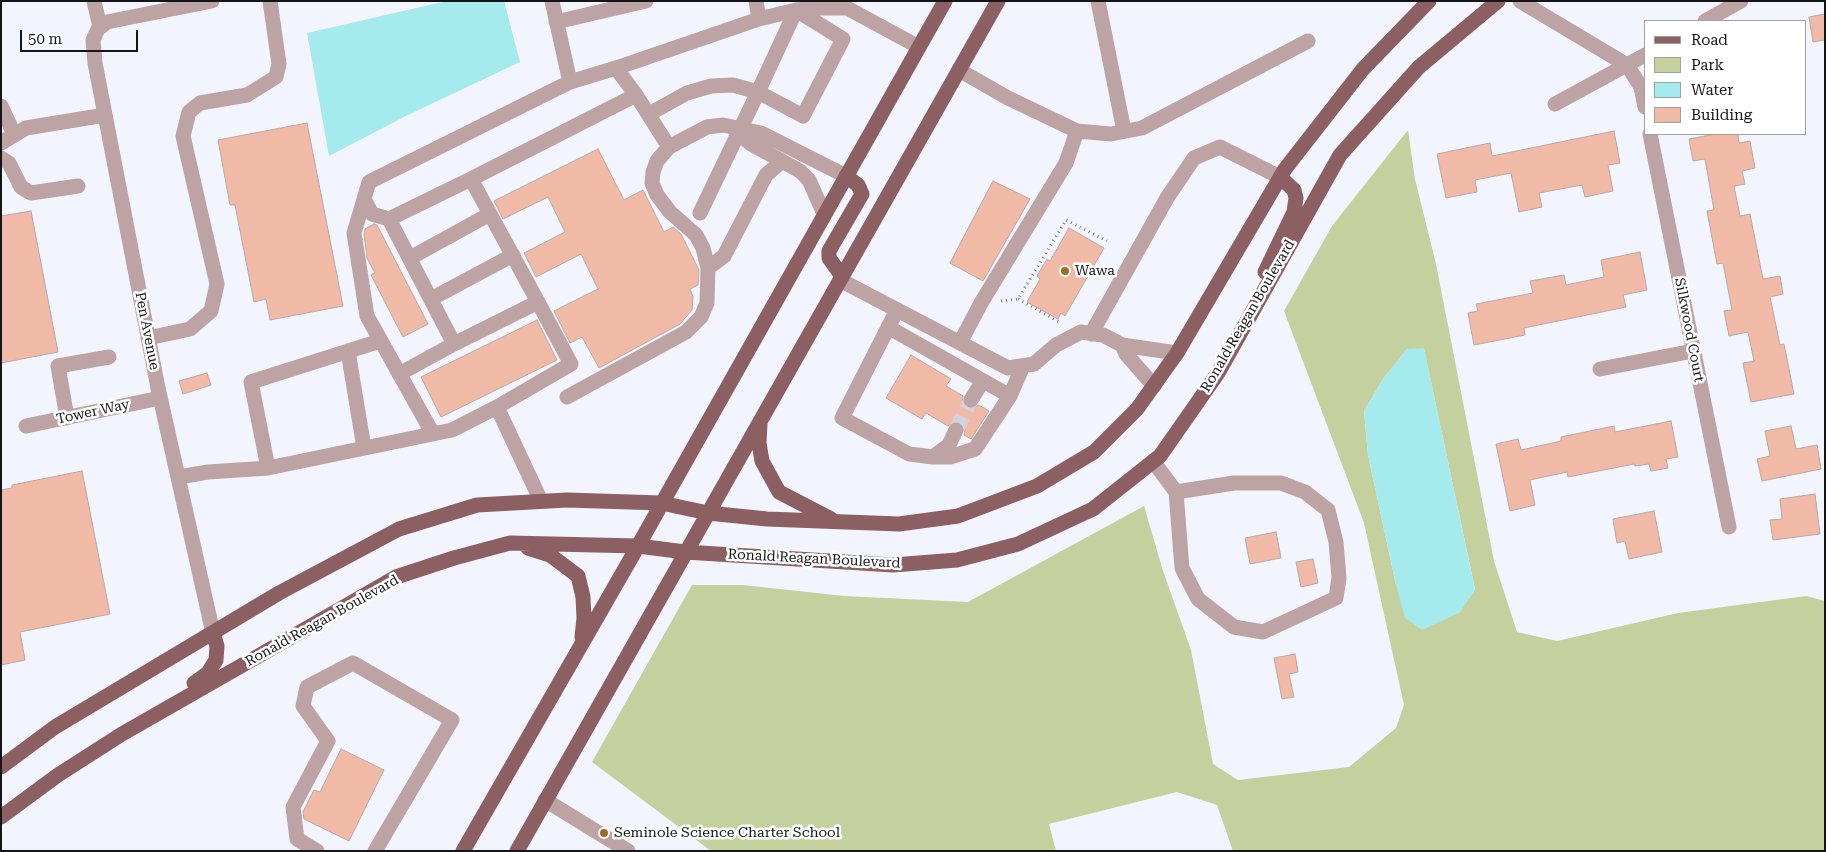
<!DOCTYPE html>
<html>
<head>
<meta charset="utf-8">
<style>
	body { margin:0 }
	#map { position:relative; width:1826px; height:852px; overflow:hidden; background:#f3f5fe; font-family:"Roboto Serif",serif }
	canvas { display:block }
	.frame { position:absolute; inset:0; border:2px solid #141519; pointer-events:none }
	.legend { position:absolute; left:1644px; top:20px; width:162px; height:115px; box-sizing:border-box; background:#fff; border:1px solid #a1a1a3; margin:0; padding:6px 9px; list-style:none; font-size:15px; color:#141519 }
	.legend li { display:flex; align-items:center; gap:10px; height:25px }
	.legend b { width:25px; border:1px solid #a1a1a3 }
	.scale { position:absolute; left:20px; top:30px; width:118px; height:22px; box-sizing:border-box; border:2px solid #141519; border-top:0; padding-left:6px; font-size:15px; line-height:18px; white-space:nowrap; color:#141519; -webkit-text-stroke:4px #fff; paint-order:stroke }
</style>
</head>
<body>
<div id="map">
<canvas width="1826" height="852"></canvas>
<div class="frame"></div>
<ul class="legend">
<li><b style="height:6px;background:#8c6062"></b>Road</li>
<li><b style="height:14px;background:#c5d09f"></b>Park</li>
<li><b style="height:14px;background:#a5eaec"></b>Water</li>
<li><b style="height:14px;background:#f0baa7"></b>Building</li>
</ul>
<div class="scale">50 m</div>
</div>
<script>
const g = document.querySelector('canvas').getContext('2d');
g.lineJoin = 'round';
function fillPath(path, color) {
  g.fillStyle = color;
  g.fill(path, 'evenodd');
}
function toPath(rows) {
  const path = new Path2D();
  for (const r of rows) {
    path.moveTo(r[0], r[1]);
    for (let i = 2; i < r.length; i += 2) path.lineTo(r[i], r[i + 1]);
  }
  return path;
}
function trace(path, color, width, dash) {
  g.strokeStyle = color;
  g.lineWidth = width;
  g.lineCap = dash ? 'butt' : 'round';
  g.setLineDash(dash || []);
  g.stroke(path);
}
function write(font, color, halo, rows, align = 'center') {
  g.font = font + ' "Roboto Serif",serif';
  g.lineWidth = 5;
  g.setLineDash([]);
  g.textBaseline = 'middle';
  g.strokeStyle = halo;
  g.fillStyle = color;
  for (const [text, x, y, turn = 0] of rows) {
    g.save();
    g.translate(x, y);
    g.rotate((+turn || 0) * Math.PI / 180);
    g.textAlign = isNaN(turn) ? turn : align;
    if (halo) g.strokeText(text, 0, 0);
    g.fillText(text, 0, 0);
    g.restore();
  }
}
const green = toPath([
	[1408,130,1415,179,1436,264,1494,561,1517,632,1557,641,1678,613,1806,596,1825,601,1825,851,1233,851,1217,805,1177,792,1049,824,1056,851,711,851,592,762,692,585,743,585,844,596,968,602,1144,506,1163,571,1191,650,1213,764,1238,780,1349,767,1396,728,1404,705,1364,523,1284,311,1332,226],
	[1407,349,1424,349,1475,589,1459,613,1396,585,1368,455,1364,411,1383,379]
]);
const water = toPath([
	[447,1,504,1,520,62,408,115,329,156,307,33],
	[1424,348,1475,590,1459,613,1422,630,1405,618,1396,585,1368,455,1364,411,1383,379,1407,349]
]);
const building = toPath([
	[1825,14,1825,40,1813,42,1809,17,1825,14],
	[307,123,343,306,270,320,266,299,254,302,235,205,230,205,218,140,307,123],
	[1614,131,1620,163,1608,165,1613,191,1585,197,1582,185,1539,193,1542,207,1519,212,1511,173,1475,180,1477,192,1446,198,1437,154,1490,143,1492,156,1614,131],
	[1716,134,1738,134,1739,143,1750,141,1755,168,1742,171,1745,184,1734,186,1740,216,1750,214,1763,279,1780,276,1783,294,1770,297,1780,345,1784,344,1794,394,1751,402,1743,363,1754,361,1748,332,1729,336,1724,311,1732,310,1723,263,1717,264,1707,211,1714,210,1705,159,1693,161,1689,139,1716,134],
	[598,149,624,200,643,190,664,232,673,227,681,234,699,270,698,285,690,289,693,297,692,310,680,324,599,368,582,337,570,343,554,311,598,289,581,254,536,277,524,253,565,232,548,197,503,219,494,201,598,149],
	[993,181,1030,199,983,281,950,263,993,181],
	[31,211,58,352,1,363,1,216,31,211],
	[374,224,377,225,428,324,403,337,371,275,375,273,367,258,364,234,365,229,374,224],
	[1069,228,1104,248,1065,316,1061,313,1058,319,1027,302,1040,279,1037,276,1047,259,1050,261,1069,228],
	[1640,252,1647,290,1623,295,1626,307,1524,328,1525,335,1474,345,1468,313,1478,311,1476,304,1533,293,1530,281,1564,275,1566,285,1604,277,1601,260,1640,252],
	[537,320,557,360,441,417,421,377,537,320],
	[911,355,951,379,946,386,963,396,963,404,966,408,971,409,979,405,989,411,971,439,964,435,965,429,960,422,955,421,948,426,926,413,922,419,886,398,911,355],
	[207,373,211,385,183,394,179,381,207,373],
	[1671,421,1678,457,1666,459,1668,468,1651,471,1649,464,1635,466,1634,464,1568,477,1567,472,1530,480,1535,505,1510,511,1496,444,1518,439,1521,450,1561,441,1561,437,1614,426,1615,432,1671,421],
	[1791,426,1796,449,1817,445,1821,469,1762,481,1757,459,1770,456,1765,431,1791,426],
	[82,471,110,614,20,632,25,660,1,665,1,490,12,488,12,485,82,471],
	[1815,494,1820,534,1773,540,1770,520,1782,519,1780,499,1815,494],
	[1654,511,1662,552,1629,559,1625,541,1617,543,1613,519,1654,511],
	[1276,532,1281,558,1250,564,1245,538,1276,532],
	[1313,559,1318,583,1301,587,1296,562,1313,559],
	[1295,654,1298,672,1289,674,1294,697,1282,699,1274,658,1295,654],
	[341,749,384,770,349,841,304,819,303,812,314,790,320,792,341,749]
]);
const minorTunnel = toPath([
	[956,430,971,400]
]);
const path = toPath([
	[1018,299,1061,323],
	[1001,301,1018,299,1066,220,1107,241]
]);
const minor = toPath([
	[94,1,100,27],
	[212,1,107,22,98,29,93,40,95,63,158,388,213,633],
	[552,1,570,82],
	[756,1,759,19],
	[1098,1,1124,131],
	[1520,1,1627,65,1641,87,1645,107],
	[1705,21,1741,1],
	[556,22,646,1],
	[616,68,759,19,796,10,818,8,847,8,919,47],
	[959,70,1008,98,1077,131,1111,134,1142,128,1308,41],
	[636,95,471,179,538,302,454,344,389,219,372,214,364,199,369,182,570,82,616,68,636,95,669,147,707,127,723,125,761,133,846,176],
	[1555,104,1645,55],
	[1,106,14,134],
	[649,114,687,93,711,86,733,85,758,92,796,10,843,39,803,116,758,92,700,213],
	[742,129,745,139,751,144,800,171,809,180,824,214],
	[1650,134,1729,527],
	[1,143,26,128,105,115],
	[1,158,9,163,21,187,31,193,78,186],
	[364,199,354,233,367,316,433,434],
	[389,219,471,179],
	[410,258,490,214],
	[708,268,724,256,766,175,782,161],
	[840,280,1008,368,1034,364,1056,345,1081,332,1103,335,1122,345,1177,353],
	[431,299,513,255],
	[538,302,571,364,497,407,541,501],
	[897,310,842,418,909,454,933,457,949,445,956,430],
	[888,327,1010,396],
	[1091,334,1167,198,1194,158,1220,147,1280,177],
	[148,338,190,329,211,311,217,284,183,136,189,112,200,103,247,95,276,77,279,64,270,1],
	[960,343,981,303,1066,163,1077,131],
	[1122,345,1126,354,1154,386],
	[348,351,364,448],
	[1600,369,1693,351],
	[399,374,454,344],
	[567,397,686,332,701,317,707,303,708,268,703,248,696,235,670,212,657,195,652,183,653,172,657,161,669,147],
	[971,400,982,382],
	[67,418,58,366,109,357],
	[26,426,160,398],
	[933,457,950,457,975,449,1010,396,1023,366],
	[1153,461,1176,492,1182,568,1198,599,1234,627,1263,632,1336,598,1339,578,1336,542,1328,510,1305,492,1281,483,1234,483,1176,492],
	[268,468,251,382,380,341],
	[179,477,208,472,268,468,452,430,497,407],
	[545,800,628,851],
	[317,851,297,839,293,807,328,741,303,706,307,687,353,663,452,720,375,851]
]);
const major = toPath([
	[1265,272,1294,212,1296,198,1294,190,1280,177],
	[842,276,829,258,829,251,862,194,858,185,846,176],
	[760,424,759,443,762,461,779,492,831,519],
	[528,548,550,555,578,576,583,597,584,618,582,637],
	[194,683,208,673,216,660,217,646,213,633],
	[1,767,55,727,279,593,399,529,477,505,567,500,661,503,708,513,767,519,899,524,958,516,1037,486,1094,452,1137,409,1177,353,1285,169,1363,69,1429,1],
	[1,817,58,775,122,734,316,623,396,577,454,558,510,543,638,546,685,552,893,565,957,560,1018,544,1093,509,1160,456,1218,373,1340,155,1419,67,1498,1],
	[463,851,638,546,945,1],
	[517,851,998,1]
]);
const markers = [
	[1065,271,5,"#9e6c21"],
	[604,833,5,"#9e6c21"]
];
const poiNames = [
	["Wawa",1075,271],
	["Seminole Science Charter School",614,833]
];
const streetNames = [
	["Ronald Reagan Boulevard",1248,316,-60],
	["Silkwood Court",1689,330,79],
	["Pen Avenue",147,331,79],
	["Tower Way",93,412,-12],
	["Ronald Reagan Boulevard",814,559,3],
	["Ronald Reagan Boulevard",322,621,-29]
];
fillPath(green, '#c5d09f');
fillPath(water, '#a5eaec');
fillPath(building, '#f0baa7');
trace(building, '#b6aaa6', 1);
trace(minorTunnel, '#d2d3dc', 15, [15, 8]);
trace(path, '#7a7c82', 3, [1, 4]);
trace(minor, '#bea3a4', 15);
trace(major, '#8c6062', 15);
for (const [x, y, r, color] of markers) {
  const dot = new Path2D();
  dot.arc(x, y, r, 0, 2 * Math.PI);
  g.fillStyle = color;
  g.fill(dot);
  trace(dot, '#fff', 2);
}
write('14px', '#141519', '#fff', poiNames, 'left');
write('14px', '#141519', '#fff', streetNames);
</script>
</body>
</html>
